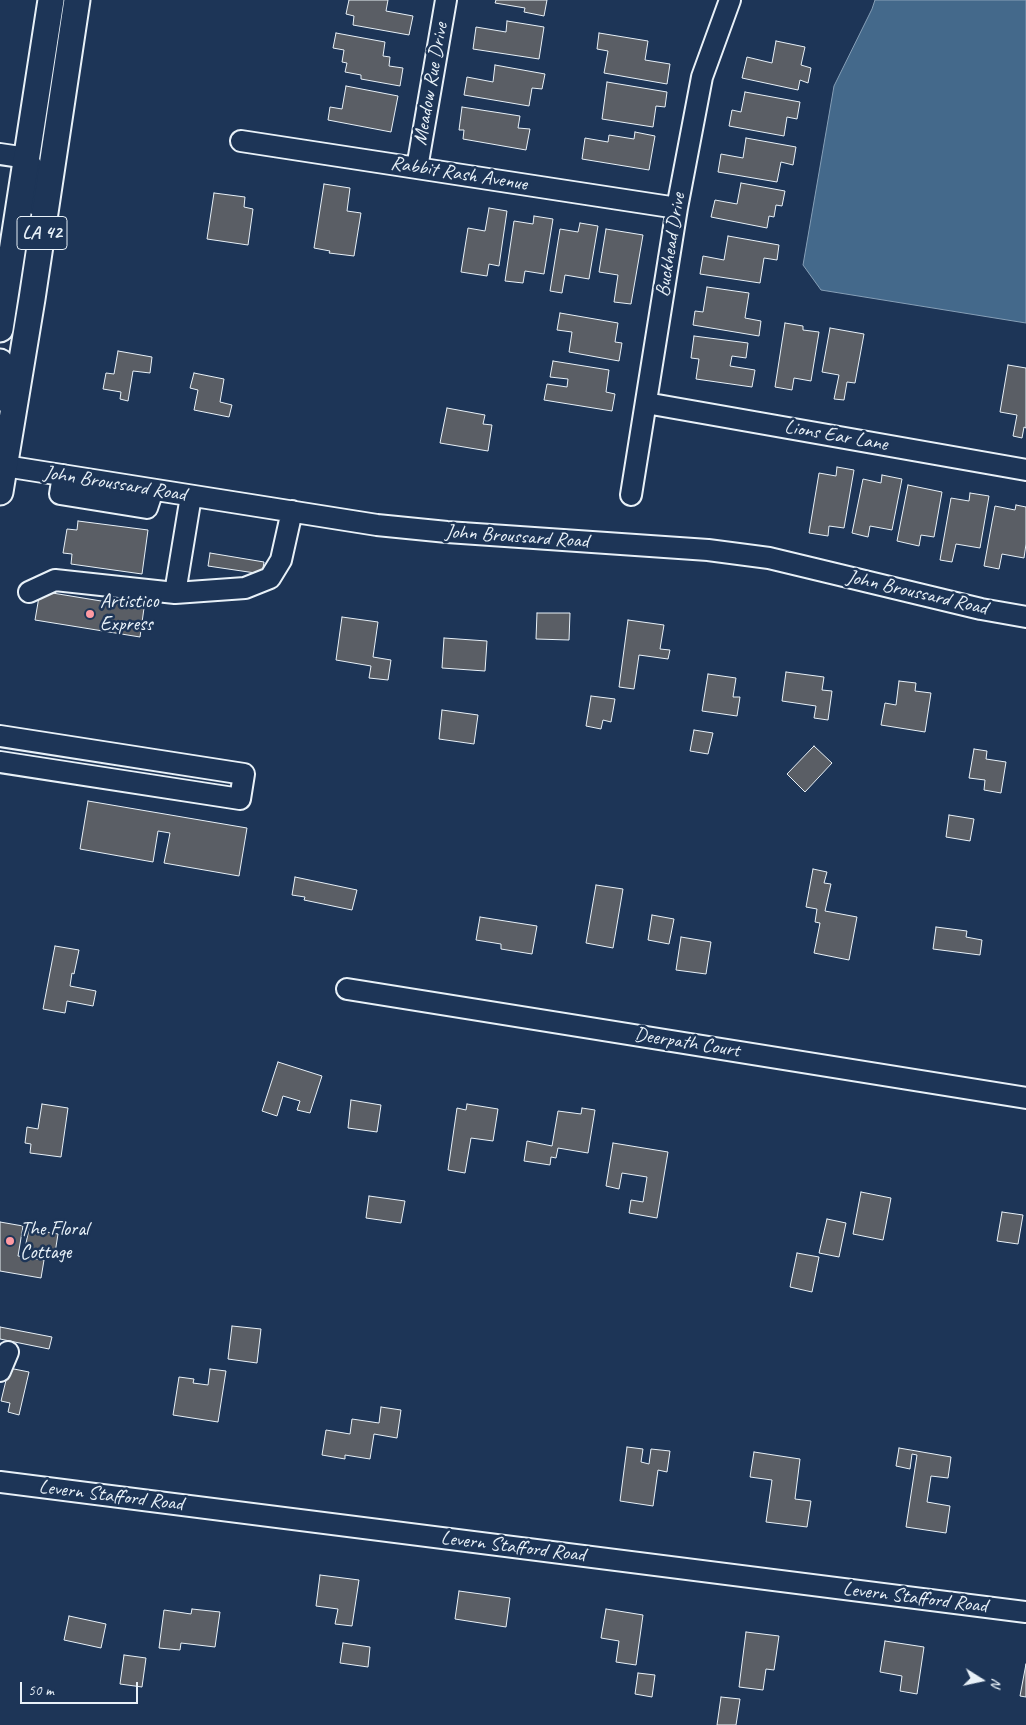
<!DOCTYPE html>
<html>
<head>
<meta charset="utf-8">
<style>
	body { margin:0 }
	#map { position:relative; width:1026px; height:1725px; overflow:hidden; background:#1d3557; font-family:Caveat,sans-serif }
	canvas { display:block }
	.north { position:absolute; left:956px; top:1655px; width:50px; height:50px; -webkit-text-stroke:4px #1d3557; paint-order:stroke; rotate:100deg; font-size:14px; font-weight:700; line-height:20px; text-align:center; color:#e8f1f8 }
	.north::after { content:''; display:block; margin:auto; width:18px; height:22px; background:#e8f1f8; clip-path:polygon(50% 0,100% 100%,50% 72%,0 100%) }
	.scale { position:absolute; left:20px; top:1682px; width:118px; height:22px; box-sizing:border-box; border:2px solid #e8f1f8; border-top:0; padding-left:6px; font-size:15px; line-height:18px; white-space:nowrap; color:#e8f1f8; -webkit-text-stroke:4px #1d3557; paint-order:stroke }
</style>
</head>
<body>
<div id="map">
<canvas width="1026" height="1725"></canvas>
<div class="north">N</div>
<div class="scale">50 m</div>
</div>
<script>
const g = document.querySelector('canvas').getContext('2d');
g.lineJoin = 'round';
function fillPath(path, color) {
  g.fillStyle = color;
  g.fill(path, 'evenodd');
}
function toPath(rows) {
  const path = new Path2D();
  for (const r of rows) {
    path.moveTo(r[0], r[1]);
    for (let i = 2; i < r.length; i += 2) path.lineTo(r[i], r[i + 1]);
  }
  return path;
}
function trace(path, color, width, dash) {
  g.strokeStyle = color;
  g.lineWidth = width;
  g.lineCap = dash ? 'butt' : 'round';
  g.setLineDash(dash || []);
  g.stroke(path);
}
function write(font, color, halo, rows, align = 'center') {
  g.font = font + ' Caveat,sans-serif';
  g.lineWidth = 5;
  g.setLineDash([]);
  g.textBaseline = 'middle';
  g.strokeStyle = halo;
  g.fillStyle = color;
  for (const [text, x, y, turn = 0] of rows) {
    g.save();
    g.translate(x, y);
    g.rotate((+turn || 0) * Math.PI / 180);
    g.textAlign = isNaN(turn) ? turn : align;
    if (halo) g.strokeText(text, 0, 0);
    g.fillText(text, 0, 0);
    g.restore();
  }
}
const water = toPath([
	[875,0,1026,0,1026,323,821,290,803,265,834,86,872,9,875,0]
]);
const building = toPath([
	[349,0,388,0,386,11,413,16,409,35,353,25,354,16,346,14,349,0],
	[496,0,547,0,544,16,524,12,525,8,495,3,496,0],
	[507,21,544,27,539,59,473,49,476,27,506,32,507,21],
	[336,33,385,42,383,56,390,57,389,66,403,68,400,86,361,79,361,75,345,72,347,63,342,62,344,50,333,48,336,33],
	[599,33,648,41,645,60,670,64,667,84,604,73,608,51,597,49,599,33],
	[776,41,805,47,801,65,811,68,808,83,800,80,798,90,742,78,747,57,772,63,776,41],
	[495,65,545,74,542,89,532,88,529,106,464,95,467,77,493,82,495,65],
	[607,82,667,92,665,107,656,106,653,127,602,119,607,82],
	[346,86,398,96,391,132,328,120,330,107,342,109,346,86],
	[745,92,800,102,797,119,787,117,784,136,729,126,732,110,741,112,745,92],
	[462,107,520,116,518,128,530,129,526,150,463,139,464,130,459,130,462,107],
	[635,132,655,136,649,170,582,159,585,138,608,142,609,135,634,139,635,132],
	[746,138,796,147,793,165,781,162,777,182,718,172,721,154,743,158,746,138],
	[741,183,785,191,782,206,776,205,774,217,769,216,767,228,711,217,715,200,737,204,741,183],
	[324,184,350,188,347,211,361,213,354,256,329,253,330,251,314,248,324,184],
	[214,193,245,197,244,207,253,209,248,245,207,239,214,193],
	[489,208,507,211,499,266,489,264,487,276,461,272,468,228,485,231,489,208],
	[534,216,553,219,544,274,525,271,523,283,505,281,514,221,533,224,534,216],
	[580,223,598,226,589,279,565,275,562,293,550,291,560,229,578,232,580,223],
	[606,229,643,235,631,304,614,302,618,275,599,272,606,229],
	[728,236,779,245,777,260,764,258,760,283,700,274,703,256,724,260,728,236],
	[707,287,749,293,745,318,761,321,759,336,693,325,695,311,703,312,707,287],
	[560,313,618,323,615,342,622,343,619,361,569,352,572,332,557,330,560,313],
	[785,323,803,326,803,330,819,332,811,381,794,378,792,390,775,387,785,323],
	[830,328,864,334,855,383,847,382,844,400,834,399,839,375,822,372,830,328],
	[694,336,748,343,746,358,732,356,730,366,755,370,752,387,696,379,699,359,691,358,694,336],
	[118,351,152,357,150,373,133,371,128,401,120,399,121,392,103,389,106,373,114,374,118,351],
	[553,361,609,370,606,392,615,394,612,411,544,400,547,384,567,387,568,379,550,377,553,361],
	[1008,365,1026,368,1026,428,1024,427,1022,438,1013,436,1017,415,1000,412,1008,365],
	[194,373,224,379,220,402,232,405,229,417,194,410,198,390,190,388,194,373],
	[447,408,485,415,483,424,492,425,488,451,440,443,447,408],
	[837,467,854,470,844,528,829,526,828,536,809,533,819,473,836,476,837,467],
	[882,475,902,479,892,530,870,526,868,537,852,533,863,479,881,483,882,475],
	[908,485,942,492,934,537,921,535,919,546,897,541,908,485],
	[970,493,989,496,980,548,956,544,952,562,940,560,951,498,969,501,970,493],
	[1016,505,1026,507,1026,544,1024,558,1002,554,999,569,984,566,995,506,1015,510,1016,505],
	[78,521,148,530,142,574,71,564,72,554,63,553,67,529,77,530,78,521],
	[210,553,264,562,262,574,208,566,210,553],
	[40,591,144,608,140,637,35,620,40,591],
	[537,613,570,613,569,640,536,639,537,613],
	[342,617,378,622,373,657,391,660,388,680,369,678,371,666,336,660,342,617],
	[628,620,664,625,660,649,670,650,668,659,639,655,634,689,619,687,628,620],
	[444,638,487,641,485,671,442,668,444,638],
	[786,672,824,677,822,690,832,691,828,720,814,718,816,706,782,701,786,672],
	[708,674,736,678,733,697,740,697,737,716,702,711,708,674],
	[899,681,916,683,915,691,931,693,925,732,881,725,885,703,896,705,899,681],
	[591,696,615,699,611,722,603,720,601,729,586,726,591,696],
	[442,710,478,715,474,744,439,739,442,710],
	[694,730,713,733,708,754,690,751,694,730],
	[814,746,832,763,805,792,787,774,814,746],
	[974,749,987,751,986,759,1006,762,1001,793,984,790,985,780,969,778,974,749],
	[88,801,247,828,239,876,164,863,170,833,158,831,153,862,80,849,88,801],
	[949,815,974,819,970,841,946,837,949,815],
	[813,869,827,872,824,883,831,884,825,911,857,917,849,960,814,953,820,923,815,922,817,909,806,907,813,869],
	[295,877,357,890,352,910,304,900,305,897,292,895,295,877],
	[596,885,623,889,613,948,586,943,596,885],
	[652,915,674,919,669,944,648,940,652,915],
	[480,917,537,926,532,954,501,949,501,944,476,940,480,917],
	[936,927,967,931,966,937,982,940,980,955,933,949,936,927],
	[681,937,711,942,706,974,676,970,681,937],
	[55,946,79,950,74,974,72,973,70,986,96,991,93,1006,67,1001,65,1013,43,1009,55,946],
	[278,1062,322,1076,310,1113,297,1110,300,1101,283,1096,277,1116,262,1111,278,1062],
	[351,1100,381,1105,377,1132,348,1128,351,1100],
	[42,1104,68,1108,61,1157,30,1153,31,1144,25,1143,27,1127,38,1129,42,1104],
	[467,1104,498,1109,493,1141,471,1138,465,1173,448,1170,457,1108,466,1110,467,1104],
	[582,1108,595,1110,588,1153,558,1148,556,1158,551,1157,550,1165,524,1161,527,1141,552,1146,558,1111,581,1114,582,1108],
	[613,1143,668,1152,657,1218,629,1213,631,1200,643,1202,647,1177,622,1173,619,1189,606,1186,613,1143],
	[861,1192,891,1198,883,1240,853,1234,861,1192],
	[369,1196,405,1201,401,1223,366,1218,369,1196],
	[1002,1212,1023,1215,1018,1244,997,1241,1002,1212],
	[827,1219,846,1223,839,1257,819,1253,827,1219],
	[0,1222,23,1226,18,1256,44,1260,41,1278,0,1271,0,1222],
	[29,1229,58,1234,55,1253,25,1248,29,1229],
	[797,1253,819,1257,812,1292,790,1287,797,1253],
	[232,1326,261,1329,257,1363,228,1359,232,1326],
	[0,1327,52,1337,49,1349,0,1339,0,1327],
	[9,1368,29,1372,19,1415,8,1412,10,1403,1,1401,9,1368],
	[210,1369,226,1371,218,1422,173,1415,179,1377,194,1379,193,1383,208,1385,210,1369],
	[381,1407,401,1410,397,1438,374,1434,370,1459,345,1455,345,1459,322,1455,326,1430,350,1434,352,1419,379,1423,381,1407],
	[627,1447,643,1449,641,1462,649,1464,651,1449,670,1451,667,1472,658,1470,653,1506,620,1501,627,1447],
	[899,1448,951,1457,948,1478,931,1476,927,1502,950,1506,946,1533,906,1527,917,1455,912,1454,910,1469,896,1466,899,1448],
	[754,1452,800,1459,795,1499,811,1501,807,1527,766,1522,772,1480,750,1477,754,1452],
	[320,1575,359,1580,352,1626,335,1624,338,1609,316,1606,320,1575],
	[459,1591,510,1598,506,1627,455,1619,459,1591],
	[192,1609,220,1612,215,1647,181,1643,180,1650,159,1648,164,1610,191,1614,192,1609],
	[606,1609,643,1615,636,1665,616,1662,619,1641,601,1638,606,1609],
	[69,1616,106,1624,101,1648,64,1640,69,1616],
	[746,1632,779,1636,774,1670,766,1669,763,1690,739,1687,746,1632],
	[885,1641,924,1647,917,1694,900,1691,902,1676,880,1672,885,1641],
	[343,1643,370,1647,368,1667,340,1663,343,1643],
	[124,1655,146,1658,142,1687,120,1684,124,1655],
	[1026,1664,1026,1697,1020,1696,1026,1664],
	[638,1673,655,1675,652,1697,635,1694,638,1673],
	[721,1697,740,1699,736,1725,717,1725,721,1697]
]);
const minor = toPath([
	[241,141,677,208],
	[0,154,27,158,38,177,34,204],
	[417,168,446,0],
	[646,403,1026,470],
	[5,466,377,525,447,532,708,550,769,558,981,609,1026,617],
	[63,475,60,494,147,508,153,490],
	[631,495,677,208,702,77,730,0],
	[29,592,55,580,175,593,245,588,270,578,281,560,292,511],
	[175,593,191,496],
	[0,736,244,774,240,799,0,762],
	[347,989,1026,1098],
	[0,1371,8,1352],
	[0,1482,1026,1612]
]);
const major = toPath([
	[0,329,51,0],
	[0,362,3,377,0,398],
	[0,492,32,299,77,0]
]);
const markers = [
	[90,614,5,"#ff9aa2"],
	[10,1241,5,"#ff9aa2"]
];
const shields = [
	[42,233,50]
];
const shieldNames = [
	["LA 42",42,233]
];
const streetNames = [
	["Meadow Rue Drive",431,84,-80],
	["Rabbit Rash Avenue",459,174,9],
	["Buckhead Drive",671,245,-81],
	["Lions Ear Lane",836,436,10],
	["John Broussard Road",115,484,9],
	["John Broussard Road",517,537,4],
	["John Broussard Road",917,593,13],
	["Deerpath Court",687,1043,9],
	["Levern Stafford Road",111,1496,7],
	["Levern Stafford Road",513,1547,7],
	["Levern Stafford Road",915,1598,7]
];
const poiNames = [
	["Artistico",100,602],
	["Express",100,625],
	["The Floral",20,1230],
	["Cottage",20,1253]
];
fillPath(water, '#44698b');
trace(water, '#869fb7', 1);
fillPath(building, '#5a5e65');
trace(building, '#e8f1f8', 1);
trace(minor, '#e8f1f8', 24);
trace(major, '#e8f1f8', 29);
trace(minor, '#1d3557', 20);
trace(major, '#1d3557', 25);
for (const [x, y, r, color] of markers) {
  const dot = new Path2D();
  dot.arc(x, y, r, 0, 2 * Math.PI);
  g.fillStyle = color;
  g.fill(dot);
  trace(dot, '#1d3557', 2);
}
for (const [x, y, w] of shields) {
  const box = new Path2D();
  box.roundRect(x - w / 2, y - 16.5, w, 33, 4);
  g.fillStyle = '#1d3557';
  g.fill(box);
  trace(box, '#e8f1f8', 1);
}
write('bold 19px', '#e8f1f8', null, shieldNames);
write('20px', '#e8f1f8', '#1d3557', streetNames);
write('20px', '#e8f1f8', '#1d3557', poiNames, 'left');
</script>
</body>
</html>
